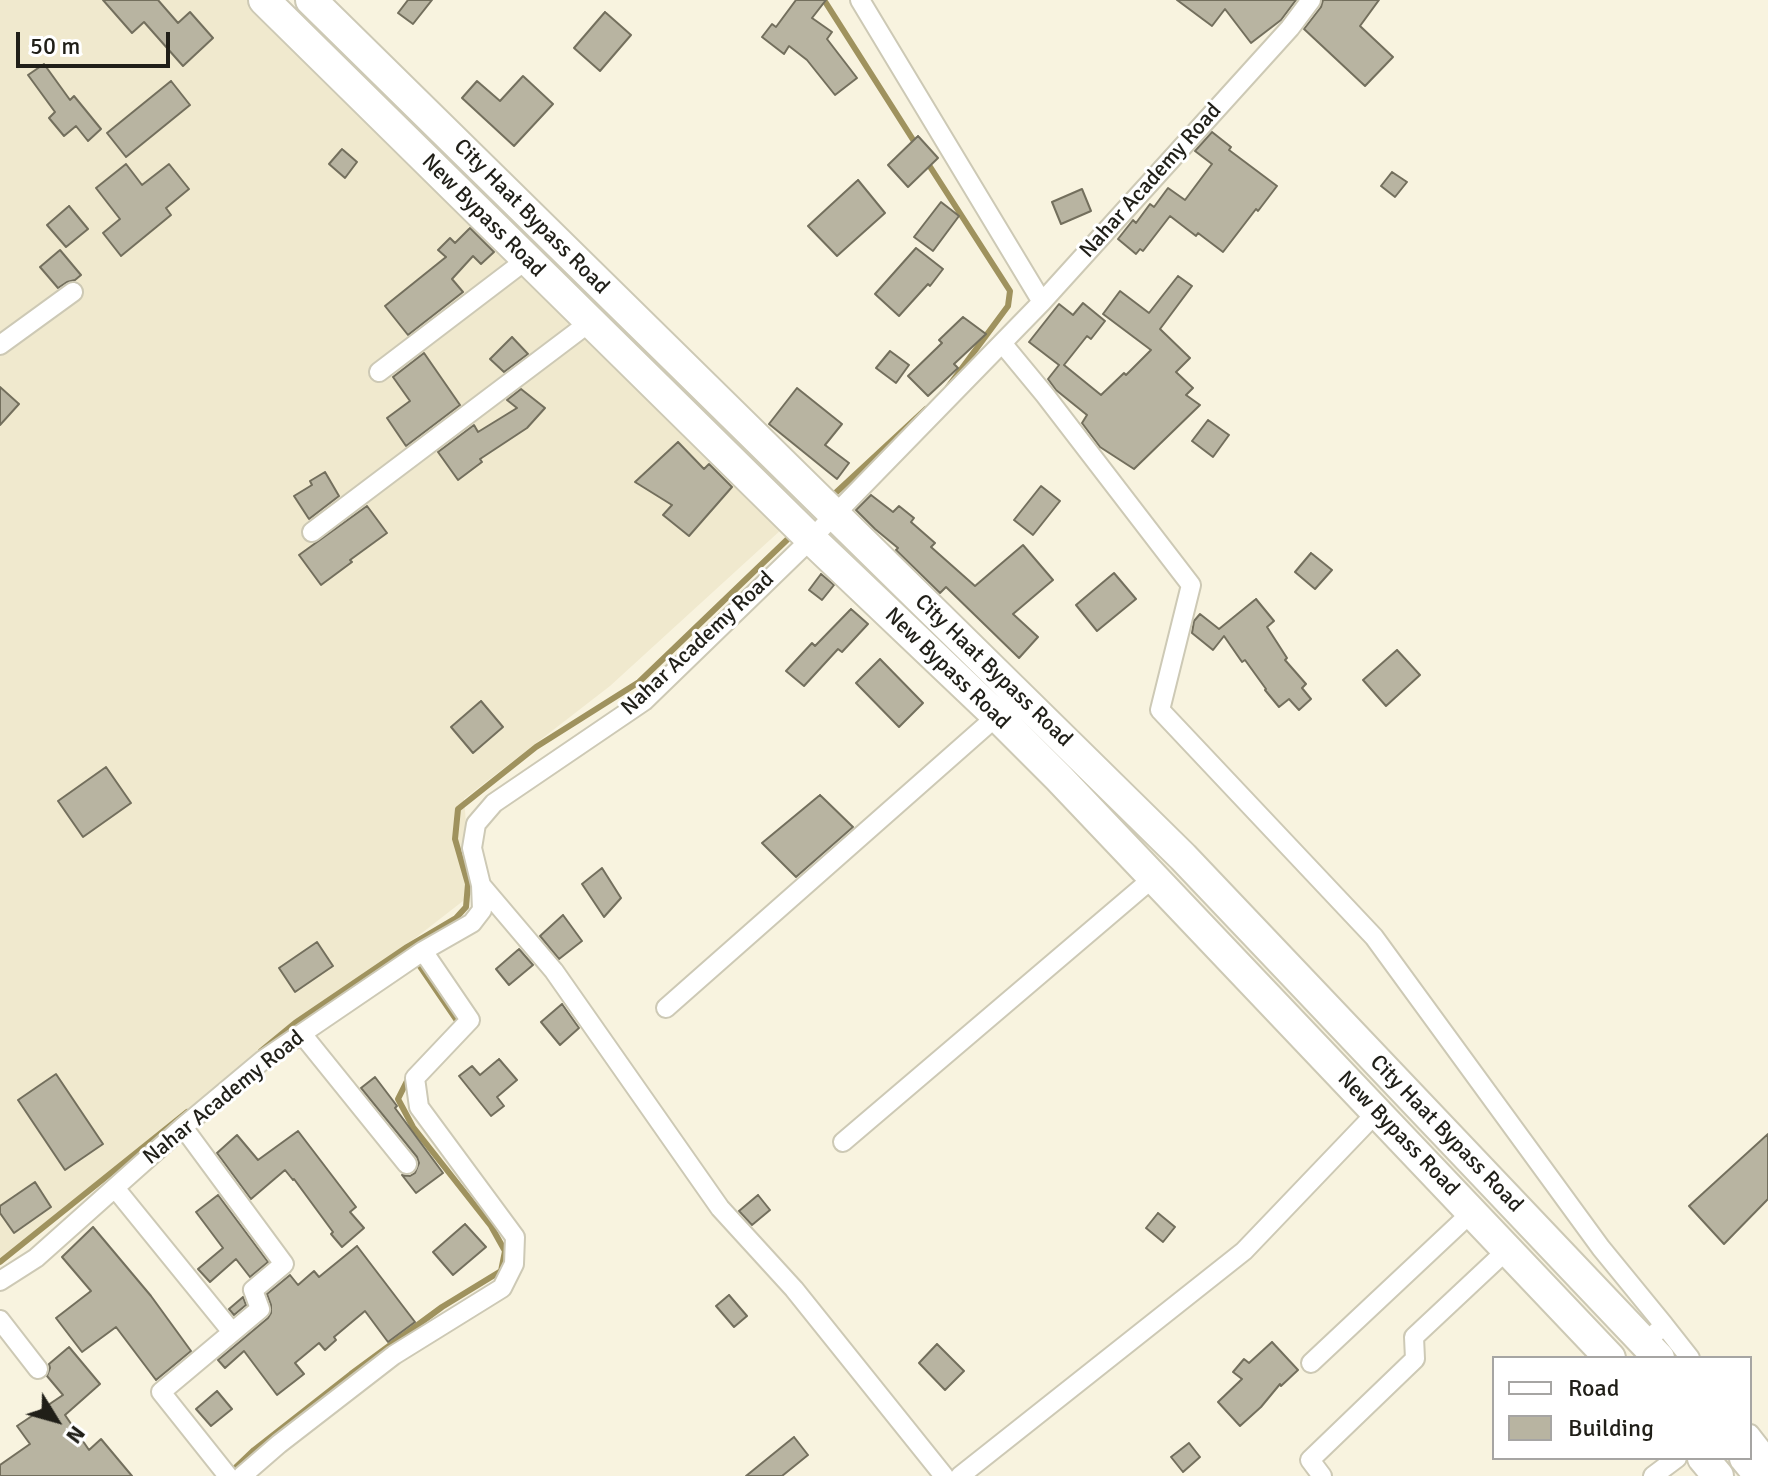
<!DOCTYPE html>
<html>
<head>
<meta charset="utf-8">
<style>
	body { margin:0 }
	#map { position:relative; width:1768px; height:1476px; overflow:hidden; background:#f8f3df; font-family:Signika,sans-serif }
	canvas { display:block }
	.legend { position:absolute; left:1492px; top:1356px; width:260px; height:104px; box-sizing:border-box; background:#fff; border:2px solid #a6a5a3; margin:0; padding:10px 14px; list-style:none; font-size:24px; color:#201f18 }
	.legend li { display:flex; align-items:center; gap:16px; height:40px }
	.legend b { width:40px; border:2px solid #a6a5a3 }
	.north { position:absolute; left:16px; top:1380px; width:80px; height:80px; -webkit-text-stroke:6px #fff; paint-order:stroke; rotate:127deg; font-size:22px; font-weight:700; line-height:32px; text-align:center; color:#201f18 }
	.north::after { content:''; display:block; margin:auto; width:28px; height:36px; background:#201f18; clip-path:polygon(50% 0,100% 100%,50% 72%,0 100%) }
	.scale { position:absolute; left:16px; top:32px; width:154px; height:36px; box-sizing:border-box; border:4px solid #201f18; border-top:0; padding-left:10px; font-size:24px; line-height:28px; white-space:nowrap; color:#201f18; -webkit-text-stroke:6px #fff; paint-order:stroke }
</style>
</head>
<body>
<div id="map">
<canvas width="1768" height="1476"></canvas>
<ul class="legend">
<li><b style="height:10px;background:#fff"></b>Road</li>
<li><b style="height:22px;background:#b8b4a1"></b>Building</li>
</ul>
<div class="north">N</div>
<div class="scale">50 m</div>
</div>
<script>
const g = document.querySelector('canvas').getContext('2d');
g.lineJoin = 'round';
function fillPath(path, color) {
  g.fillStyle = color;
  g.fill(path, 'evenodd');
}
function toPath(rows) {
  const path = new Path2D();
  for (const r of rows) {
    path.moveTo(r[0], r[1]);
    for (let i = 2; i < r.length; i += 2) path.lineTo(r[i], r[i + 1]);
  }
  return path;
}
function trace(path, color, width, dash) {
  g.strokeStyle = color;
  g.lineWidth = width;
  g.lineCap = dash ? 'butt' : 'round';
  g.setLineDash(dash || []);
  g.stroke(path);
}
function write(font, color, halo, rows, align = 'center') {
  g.font = font + ' Signika,sans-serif';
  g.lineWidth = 6;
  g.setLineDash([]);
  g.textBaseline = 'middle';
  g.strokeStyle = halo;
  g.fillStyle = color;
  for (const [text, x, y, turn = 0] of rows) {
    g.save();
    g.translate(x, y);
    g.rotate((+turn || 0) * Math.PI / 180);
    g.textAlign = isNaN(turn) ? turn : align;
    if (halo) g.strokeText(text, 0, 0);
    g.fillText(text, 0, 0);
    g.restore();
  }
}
const built = toPath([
	[0,0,267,0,794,518,610,686,464,799,472,894,0,1261]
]);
const stream = toPath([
	[824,0,917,146],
	[927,162,1010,291,1008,306,948,387],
	[829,499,926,409],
	[415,959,460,1025,459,1026],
	[261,1051,295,1023,407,947,456,918,466,907,468,884,455,839,458,809,536,747,639,682,792,535],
	[0,1262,187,1112],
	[231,1472,254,1450,351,1374,442,1307,501,1271,505,1251,491,1226,413,1127,398,1099,409,1077]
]);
const building = toPath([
	[103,0,158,0,178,23,190,12,213,38,183,66,144,22,132,33,103,0],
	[408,0,432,0,413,24,398,13,408,0],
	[796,0,826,0,812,18,832,32,827,39,857,78,835,95,807,60,789,46,784,54,762,37,772,24,776,27,796,0],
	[1177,0,1296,0,1281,20,1251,43,1225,9,1212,26,1177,0],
	[1323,0,1379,0,1360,26,1393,57,1365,86,1304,29,1321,7,1323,0],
	[605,12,631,35,600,71,574,48,605,12],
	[44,64,70,100,74,96,101,129,88,141,76,126,64,136,49,118,55,112,28,75,44,64],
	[523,76,553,104,514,146,462,98,477,81,500,101,523,76],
	[171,81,190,105,126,157,107,133,171,81],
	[1212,132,1231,147,1229,150,1277,186,1258,211,1256,209,1223,252,1198,233,1196,236,1170,216,1143,251,1140,249,1136,254,1118,239,1133,220,1136,223,1150,204,1154,207,1168,188,1185,200,1212,164,1195,151,1212,132],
	[918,136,938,158,908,187,888,165,918,136],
	[342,149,357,162,345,178,329,164,342,149],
	[126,164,142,185,169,164,189,189,166,208,171,215,121,256,103,233,120,219,96,188,126,164],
	[1392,172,1407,182,1395,197,1381,186,1392,172],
	[858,180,885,213,837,256,808,226,858,180],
	[1082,189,1091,211,1061,224,1052,202,1082,189],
	[941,202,959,216,933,251,914,237,941,202],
	[69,206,88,229,66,247,47,225,69,206],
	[470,228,494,252,481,264,473,256,452,279,463,292,408,335,385,306,446,257,438,250,450,238,455,243,470,228],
	[916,248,943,269,930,286,928,284,899,316,875,294,916,248],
	[60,250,81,275,75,280,67,282,58,288,40,267,60,250],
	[1178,276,1192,286,1160,329,1190,358,1176,372,1193,388,1186,395,1200,405,1134,469,1100,447,1082,423,1087,415,1056,390,1048,379,1059,365,1029,342,1059,304,1073,315,1083,303,1105,321,1091,339,1087,336,1064,365,1101,395,1124,373,1126,375,1151,350,1103,314,1120,291,1149,313,1178,276],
	[963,317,986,334,954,364,958,368,928,396,908,376,942,343,939,340,963,317],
	[512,337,528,354,504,372,490,359,512,337],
	[890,351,909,365,896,383,876,368,890,351],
	[424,353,460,405,406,446,387,418,410,401,393,377,424,353],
	[0,387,19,404,0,425,0,387],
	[797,388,842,424,825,445,849,463,837,479,769,424,797,388],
	[521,389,545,408,527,428,480,459,482,462,458,480,438,452,474,425,478,432,517,408,507,400,521,389],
	[1208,420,1229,435,1213,457,1192,441,1208,420],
	[678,442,704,469,709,464,732,487,689,536,663,515,672,505,635,482,678,442],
	[325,472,339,496,309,519,294,496,312,485,310,481,325,472],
	[1041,486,1060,501,1033,535,1014,520,1041,486],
	[871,495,893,512,899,506,914,518,911,522,935,543,931,547,975,586,1023,545,1053,580,1013,614,1038,637,1019,658,946,587,940,593,896,550,898,548,875,529,856,510,871,495],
	[367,506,387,533,350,560,352,562,321,585,299,555,367,506],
	[1311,553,1332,570,1315,589,1295,572,1311,553],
	[1114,573,1136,599,1097,631,1076,605,1114,573],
	[821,574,834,585,822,600,809,590,821,574],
	[1256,599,1274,621,1267,627,1287,658,1285,660,1306,684,1302,688,1311,699,1299,710,1289,699,1279,707,1265,690,1266,689,1245,660,1242,662,1224,636,1213,650,1192,633,1194,621,1200,614,1219,629,1256,599],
	[851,609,868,624,842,652,838,649,804,686,786,671,812,643,815,646,851,609],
	[1397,650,1420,675,1386,706,1363,680,1397,650],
	[880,659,923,703,899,727,856,683,880,659],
	[481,701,503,727,473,753,451,727,481,701],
	[106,767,131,803,83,837,58,801,106,767],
	[820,795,853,827,796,877,762,843,820,795],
	[602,868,621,898,604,917,582,884,602,868],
	[563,915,582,941,559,959,540,936,563,915],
	[317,942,333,966,295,992,279,968,317,942],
	[519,949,533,965,509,985,496,969,519,949],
	[562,1004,579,1028,560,1045,541,1022,562,1004],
	[499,1059,517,1080,497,1097,504,1106,491,1116,459,1076,472,1066,480,1075,499,1059],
	[56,1074,103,1144,65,1170,18,1100,56,1074],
	[375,1077,397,1106,395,1108,443,1173,416,1193,402,1175,410,1176,415,1173,419,1163,417,1157,361,1088,375,1077],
	[298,1131,356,1207,350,1212,364,1228,342,1247,331,1234,333,1232,294,1179,293,1180,285,1170,251,1199,217,1153,237,1135,258,1160,298,1131],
	[1768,1134,1768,1199,1724,1244,1689,1206,1768,1134],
	[35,1182,51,1207,14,1233,0,1213,0,1206,35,1182],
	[218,1195,268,1262,250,1277,236,1259,210,1282,198,1269,223,1248,196,1212,218,1195],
	[758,1195,770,1210,752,1225,739,1211,758,1195],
	[1158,1213,1175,1227,1163,1242,1146,1228,1158,1213],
	[465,1224,486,1247,453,1275,433,1252,465,1224],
	[93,1227,151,1296,191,1351,156,1380,116,1327,82,1352,56,1318,91,1291,62,1257,93,1227],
	[357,1246,415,1322,388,1342,365,1311,334,1337,336,1340,325,1350,319,1343,295,1363,304,1374,277,1395,244,1351,225,1368,218,1360,268,1318,271,1313,271,1305,267,1294,290,1275,298,1285,314,1271,319,1277,357,1246],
	[729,1295,747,1316,734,1327,716,1306,729,1295],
	[243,1297,246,1305,234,1315,229,1309,243,1297],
	[1272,1342,1298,1370,1281,1386,1280,1384,1261,1407,1240,1426,1218,1402,1242,1379,1233,1372,1244,1359,1249,1363,1272,1342],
	[937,1344,964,1371,945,1390,919,1363,937,1344],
	[69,1347,100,1384,65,1415,89,1450,101,1439,132,1476,0,1476,0,1465,30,1444,17,1426,63,1395,47,1376,50,1368,49,1364,69,1347],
	[217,1391,232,1409,211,1426,196,1409,217,1391],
	[794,1437,808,1455,782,1476,746,1476,794,1437],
	[1189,1443,1200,1457,1183,1472,1171,1457,1189,1443]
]);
const minor = toPath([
	[860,0,1042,302],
	[1002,343,1045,395,1191,585,1160,710,1374,937,1601,1248,1664,1325,1645,1343],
	[0,345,73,292],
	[379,372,526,260],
	[312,532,590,322],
	[481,885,554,971,720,1208,794,1289,944,1476],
	[666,1008,997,716],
	[302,1034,407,1164],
	[183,1127,284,1264,253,1290,260,1309,161,1392,228,1476],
	[843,1142,1153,878],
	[115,1188,232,1332],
	[0,1281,36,1258,183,1127,263,1060,423,951,472,923,482,910,481,885,472,848,476,824,494,803,644,701,811,539,1042,302,1290,28,1311,0],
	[0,1320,38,1369],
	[1664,1325,1690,1358],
	[1311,1363,1472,1212],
	[1750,1434,1768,1457],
	[242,1476,279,1444,394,1355,502,1288,514,1264,515,1237,419,1107,415,1078,470,1020,423,951],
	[960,1476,1244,1251,1377,1112],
	[1322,1476,1310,1460,1415,1359,1414,1337,1508,1249],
	[1653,1476,1677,1458]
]);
const primary = toPath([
	[264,0,811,539,997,716,1059,778,1610,1358],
	[311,0,1183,857,1659,1358],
	[1703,1458,1718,1476],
	[1745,1458,1760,1476]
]);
const streetNames = [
	["Nahar Academy Road",1151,181,-48],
	["New Bypass Road",483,216,45],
	["City Haat Bypass Road",531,217,45],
	["Nahar Academy Road",698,644,-43],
	["New Bypass Road",947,669,44],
	["City Haat Bypass Road",993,671,44],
	["Nahar Academy Road",224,1098,-39],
	["New Bypass Road",1398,1134,46],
	["City Haat Bypass Road",1446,1134,46]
];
fillPath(built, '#f0e9ce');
trace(stream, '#9f925e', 6);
fillPath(building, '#b8b4a1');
trace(building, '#736f5d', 2);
trace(minor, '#cdc9b5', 22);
trace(primary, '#cdc9b5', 34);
trace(minor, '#fff', 18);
trace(primary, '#fff', 30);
write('22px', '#201f18', '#fff', streetNames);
</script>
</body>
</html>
